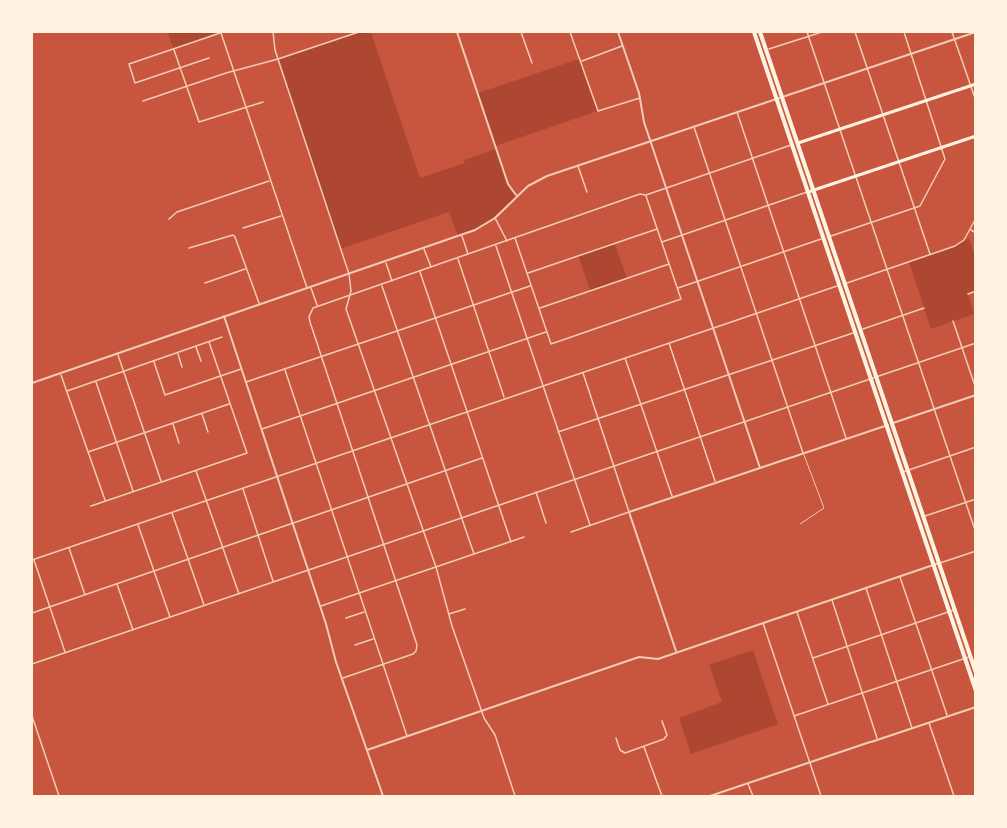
<!DOCTYPE html>
<html>
<head>
<meta charset="utf-8">
<style>
	body { margin:0 }
	#map { position:relative; width:1007px; height:828px; overflow:hidden; background:#c8553d; font-family:Manrope,sans-serif }
	canvas { display:block }
	.frame { position:absolute; inset:0; border:33px solid #fff3e0; pointer-events:none }
</style>
</head>
<body>
<div id="map">
<canvas width="1007" height="828"></canvas>
<div class="frame"></div>
</div>
<script>
const g = document.querySelector('canvas').getContext('2d');
g.lineJoin = 'round';
function fillPath(path, color) {
  g.fillStyle = color;
  g.fill(path, 'evenodd');
}
function toPath(rows) {
  const path = new Path2D();
  for (const r of rows) {
    path.moveTo(r[0], r[1]);
    for (let i = 2; i < r.length; i += 2) path.lineTo(r[i], r[i + 1]);
  }
  return path;
}
function trace(path, color, width, dash) {
  g.strokeStyle = color;
  g.lineWidth = width;
  g.lineCap = dash ? 'butt' : 'round';
  g.setLineDash(dash || []);
  g.stroke(path);
}
const green = toPath([
	[167,32,223,32,174,49],
	[359,32,371,32,420,178,465,163,464,160,496,149,508,184,517,196,486,224,458,237,449,212,340,249,278,60],
	[579,59,598,111,495,146,478,93],
	[969,238,975,257,976,291,968,294,974,314,931,329,909,262,955,246],
	[614,242,627,278,590,290,578,255],
	[753,650,778,724,691,754,679,718,722,702,709,665]
]);
const service = toPath([
	[800,524,824,508,804,455]
]);
const minor = toPath([
	[273,32,275,50,349,274,351,291,346,309,436,567,452,626,484,718,495,735,515,796],
	[521,32,532,63],
	[570,32,598,111,640,98],
	[807,32,976,533],
	[855,32,930,254],
	[952,32,976,101],
	[221,33,307,288],
	[769,49,822,32],
	[174,50,199,122,263,102],
	[209,58,135,83,129,64,223,32],
	[582,61,622,46],
	[143,101,226,73,278,59,359,32],
	[737,112,846,438],
	[694,127,803,453],
	[578,166,587,192],
	[495,218,507,241],
	[169,219,177,212,269,181],
	[243,228,281,216],
	[971,230,976,233],
	[462,236,468,254],
	[831,236,920,206,945,159,904,32],
	[515,238,551,344,681,299,646,196],
	[662,242,807,192],
	[496,246,590,525],
	[189,248,233,235,235,237,259,303],
	[424,249,431,267],
	[458,259,504,397],
	[386,263,392,281],
	[420,272,511,542],
	[528,273,657,229],
	[205,283,245,269],
	[847,283,955,246,964,240,976,218],
	[382,286,474,554],
	[311,288,317,305],
	[678,288,821,239],
	[968,294,976,291],
	[540,308,669,264],
	[953,321,976,389],
	[863,329,924,308],
	[669,343,715,481],
	[196,347,201,361],
	[178,354,182,367],
	[118,355,161,481],
	[625,358,672,496],
	[154,362,165,395,241,369],
	[285,370,407,736],
	[61,375,105,500],
	[96,382,133,491],
	[246,382,530,286],
	[67,391,222,337],
	[202,414,208,432],
	[173,424,179,443],
	[262,429,546,332],
	[558,432,853,333],
	[88,452,229,404],
	[196,471,239,594],
	[903,472,976,447],
	[243,489,273,581],
	[536,492,546,523],
	[91,506,247,453,209,342],
	[172,513,204,605],
	[925,516,976,499],
	[138,525,170,617],
	[571,532,629,512,583,373],
	[69,548,85,595],
	[32,560,837,286],
	[34,560,65,652],
	[940,563,976,551],
	[900,577,947,715],
	[117,584,133,630],
	[866,588,912,728],
	[832,600,877,738],
	[321,606,524,537],
	[797,612,828,704],
	[32,613,482,458],
	[449,614,465,609],
	[346,618,364,612],
	[763,623,821,796],
	[355,645,373,639],
	[813,658,954,610],
	[32,664,976,343],
	[343,678,413,654,416,651,417,645,310,322,309,317,313,308,640,194,646,195,791,145],
	[32,716,59,796],
	[794,716,969,657],
	[929,723,954,796],
	[616,738,620,750,625,753,664,739,667,735,662,721],
	[644,747,662,796],
	[748,784,753,796]
]);
const tertiary = toPath([
	[457,32,508,184,516,195],
	[618,32,639,93,644,122,760,468],
	[224,316,326,624,336,662,383,796],
	[32,383,475,230,495,218,528,186,547,176,976,32],
	[893,423,976,395],
	[676,651,629,512,888,425],
	[871,742,976,707],
	[367,750,639,657,658,659,939,563],
	[710,796,870,742]
]);
const primary = toPath([
	[798,143,976,84],
	[808,192,976,136]
]);
const trunk = toPath([
	[754,32,976,691],
	[760,32,976,673]
]);
fillPath(green, '#ae4732');
trace(service, '#f1ccb7', 1);
trace(minor, '#f1ccb7', 1.5);
trace(tertiary, '#f1ccb7', 2);
trace(primary, '#fff3e0', 3);
trace(trunk, '#fff3e0', 4);
</script>
</body>
</html>
